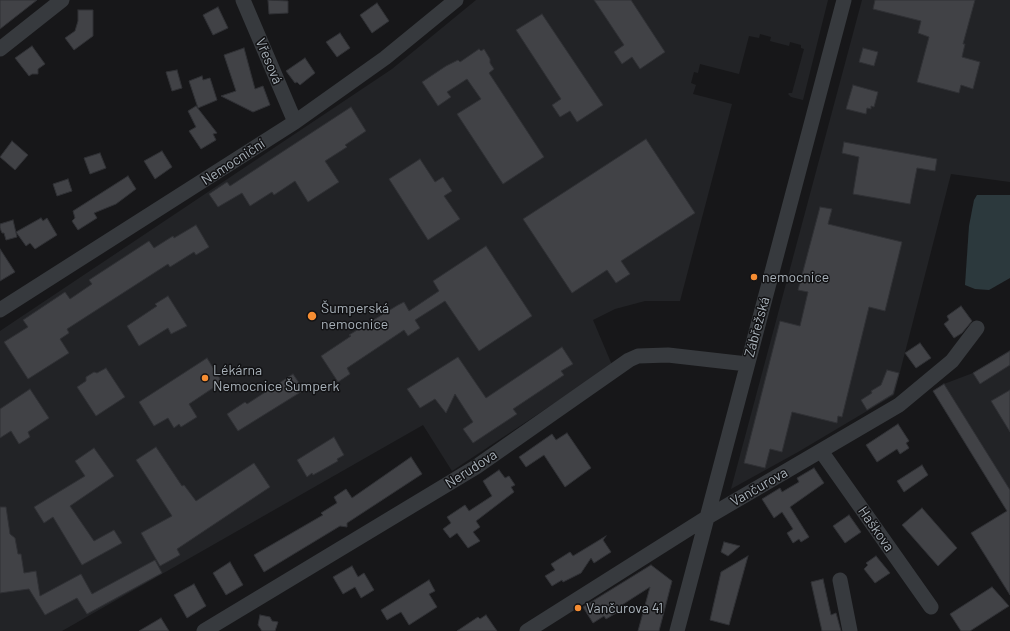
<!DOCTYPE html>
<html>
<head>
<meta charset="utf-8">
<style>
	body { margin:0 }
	canvas { display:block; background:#171719 }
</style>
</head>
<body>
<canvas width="1010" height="631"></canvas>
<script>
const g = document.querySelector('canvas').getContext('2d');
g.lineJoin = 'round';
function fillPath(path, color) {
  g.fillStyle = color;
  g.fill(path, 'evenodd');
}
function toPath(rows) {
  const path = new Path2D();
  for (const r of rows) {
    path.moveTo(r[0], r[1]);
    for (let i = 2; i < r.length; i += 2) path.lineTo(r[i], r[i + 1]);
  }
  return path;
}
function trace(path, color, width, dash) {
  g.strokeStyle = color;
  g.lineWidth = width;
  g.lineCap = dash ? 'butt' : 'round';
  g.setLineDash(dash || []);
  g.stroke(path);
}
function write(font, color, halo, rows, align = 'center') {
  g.font = font + ' Barlow,sans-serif';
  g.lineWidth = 3;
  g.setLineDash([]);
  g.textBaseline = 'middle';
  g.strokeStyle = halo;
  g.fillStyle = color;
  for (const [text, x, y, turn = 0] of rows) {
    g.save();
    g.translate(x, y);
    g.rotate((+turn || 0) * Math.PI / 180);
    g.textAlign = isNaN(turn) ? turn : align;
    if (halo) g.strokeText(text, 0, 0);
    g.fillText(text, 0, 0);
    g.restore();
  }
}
const built = toPath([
	[476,0,828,0,803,100,791,97,788,94,789,93,792,93,804,49,801,48,801,45,790,42,789,46,770,41,771,37,760,34,759,38,749,36,739,74,700,64,698,73,694,72,691,83,696,85,693,94,732,104,680,301,645,301,615,309,593,320,612,365,452,471,423,425,62,631,0,631,0,331,392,69],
	[862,0,1010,0,1010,182,951,174,894,395,798,452,731,489],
	[1010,350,1010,515,933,391,944,384,973,373]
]);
const water = toPath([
	[977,195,1010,195,1010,278,989,290,975,289,965,285,969,226,974,200]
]);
const building = toPath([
	[0,0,37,0,0,29,0,0],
	[268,0,288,1,288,13,269,14,268,0],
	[594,0,631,0,665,52,640,69,632,57,622,64,614,52,624,45,594,0],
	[875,0,975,0,963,44,965,44,962,57,980,62,973,89,961,85,959,93,917,82,929,37,918,33,921,21,873,9,875,0],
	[377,3,389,21,372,33,360,15,377,3],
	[218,7,228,28,213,35,203,15,218,7],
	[78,10,93,10,93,36,74,50,65,38,75,31,78,21,78,10],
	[542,14,603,105,577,122,570,111,560,117,552,105,561,99,516,30,542,14],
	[340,33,350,48,337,57,326,42,340,33],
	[32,46,45,64,38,69,38,74,32,74,29,76,15,58,32,46],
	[244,48,255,89,263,86,270,105,253,112,221,96,236,91,224,55,244,48],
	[863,48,878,52,874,66,859,62,863,48],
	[479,49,481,51,484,49,490,59,490,63,494,69,489,73,544,157,503,184,457,114,481,99,467,79,447,92,451,97,438,106,422,82,446,66,458,60,460,62,479,49],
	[305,58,315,73,300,85,297,82,295,83,286,71,305,58],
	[177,70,182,88,172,91,166,72,177,70],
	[202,76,203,80,210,78,217,100,198,108,189,81,202,76],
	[853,85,878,92,874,107,871,106,871,109,867,108,866,114,846,109,853,85],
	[196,106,217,133,213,134,216,140,201,149,189,131,196,127,188,111,196,106],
	[351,107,366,131,345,145,347,147,325,161,339,182,308,202,295,181,274,195,272,192,250,206,242,193,218,207,209,194,227,182,230,186,351,107],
	[646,139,695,213,621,261,630,274,616,283,607,270,572,293,523,219,646,139],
	[12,141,28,155,15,170,0,157,12,141],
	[844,142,937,159,935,171,917,168,910,204,853,194,859,157,842,153,844,142],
	[162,151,172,167,155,179,144,161,162,151],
	[100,153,106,168,90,174,84,158,100,153],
	[420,159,435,182,443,177,452,191,444,196,460,219,428,240,389,179,420,159],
	[128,176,136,189,116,204,94,213,97,218,78,230,72,221,75,218,73,211,128,176],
	[68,179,72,191,57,196,53,184,68,179],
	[820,207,832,209,828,224,902,242,885,311,869,307,842,417,838,416,837,423,792,412,782,452,770,449,765,468,744,463,780,321,800,326,808,292,798,290,820,207],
	[41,218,43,221,47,218,57,235,35,249,30,243,26,246,16,232,41,218],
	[13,220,17,237,6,240,4,233,2,233,0,228,0,224,13,220],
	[196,225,209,247,196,255,194,252,170,267,168,264,67,329,69,333,60,339,69,353,28,379,4,342,28,327,23,320,65,292,70,299,92,284,89,280,149,241,154,248,173,236,174,238,196,225],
	[486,246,532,316,479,351,445,301,415,320,420,328,408,336,404,330,347,368,350,374,338,382,321,356,351,336,349,335,398,305,404,302,409,311,439,291,433,281,486,246],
	[0,249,15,272,0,281,0,249],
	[168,296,187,326,171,334,168,328,139,346,127,326,157,306,155,304,168,296],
	[961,306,972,321,962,333,954,338,944,324,949,320,947,316,961,306],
	[920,343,931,358,916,368,905,353,920,343],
	[562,347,573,364,561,371,564,375,513,409,517,414,473,443,463,429,473,422,455,394,446,413,435,399,420,408,407,389,458,357,486,398,562,347],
	[1010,351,1010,365,980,384,973,373,1010,351],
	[207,358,222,382,189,404,197,417,181,427,179,424,174,428,168,418,154,426,139,402,207,358],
	[106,368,125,397,96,416,77,387,86,381,86,377,94,372,97,373,106,368],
	[887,370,899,373,893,394,867,410,861,400,872,393,871,391,881,385,887,370],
	[293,374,304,390,238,431,227,414,245,402,247,404,293,374],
	[944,384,1010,490,1010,595,971,533,1007,511,933,391,944,384],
	[30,389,49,418,28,432,30,437,19,444,11,431,0,438,0,409,30,389],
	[1010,390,1010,432,991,401,1010,390],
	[898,424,909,441,906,443,909,448,900,454,897,449,877,462,866,445,898,424],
	[567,433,591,468,565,487,544,455,526,467,519,457,552,434,556,440,567,433],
	[334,437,344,455,337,459,338,461,324,469,313,475,312,473,307,477,297,460,334,437],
	[156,447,182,486,184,485,196,501,254,463,270,487,177,549,180,555,160,566,141,533,172,516,136,460,156,447],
	[94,448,114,476,70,506,94,541,114,530,122,543,82,565,53,517,44,523,34,507,85,476,75,461,94,448],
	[411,457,422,474,347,523,347,527,340,526,264,572,254,555,323,515,321,513,337,503,334,497,346,489,352,498,411,457],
	[922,465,928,475,904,492,897,481,922,465],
	[814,468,824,483,790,507,809,537,801,542,799,539,793,543,787,533,793,529,782,512,774,518,762,499,780,488,782,492,799,482,797,478,814,468],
	[499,470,505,478,509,476,515,485,511,487,514,492,476,521,480,527,473,532,480,541,468,548,457,533,450,538,443,529,451,523,447,517,465,505,469,511,492,496,483,481,499,470],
	[0,507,6,507,10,534,15,538,18,554,21,554,24,573,36,571,40,596,81,574,92,594,155,560,162,573,87,614,77,598,45,615,29,589,0,593,0,507],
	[922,508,957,548,938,566,902,525,922,508],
	[849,515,861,532,845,543,833,526,849,515],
	[606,536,603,540,611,552,594,563,591,558,581,573,563,582,562,580,552,586,545,576,555,570,551,564,570,552,573,556,606,536],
	[724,542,740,546,728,556,721,552,724,542],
	[748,556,729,625,710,620,721,572,748,556],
	[876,556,890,573,875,583,864,569,868,565,866,563,876,556],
	[230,562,243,585,226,595,213,573,230,562],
	[651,565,672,581,659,631,638,631,650,587,614,610,616,613,606,619,604,616,593,623,583,607,651,565],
	[352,566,358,577,364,573,374,590,361,598,355,587,343,594,333,577,352,566],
	[823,579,831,615,836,613,841,631,822,631,811,582,823,579],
	[429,580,435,591,429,594,437,607,409,625,401,612,387,620,381,610,429,580],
	[194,584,206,606,187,618,174,595,194,584],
	[992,587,1009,606,970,631,961,631,950,614,992,587],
	[260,615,270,617,272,621,278,622,275,631,262,631,258,625,260,615],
	[486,615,497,631,457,631,478,617,480,619,486,615],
	[161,618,169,631,139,631,161,618]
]);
const minor = toPath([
	[243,0,295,122],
	[0,49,62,0],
	[0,310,295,122,385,58,456,0],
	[821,451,931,607],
	[840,580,850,631],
	[204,631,476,467,629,360,638,356,668,355,747,364],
	[527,631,706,518,899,405,952,361,977,328],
	[677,631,844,0]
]);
const markers = [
	[754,277,4,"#f68d32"],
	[312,316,5,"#f68d32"],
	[205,378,4,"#f68d32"],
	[578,608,4,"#f68d32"]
];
const streetNames = [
	["Vřesová",269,61,67],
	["Nemocniční",233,162,-33],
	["Zábřežská",757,327,-75],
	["Nerudova",471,469,-33],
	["Vančurova",759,487,-30],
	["Haškova",876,529,55]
];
const poiNames = [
	["nemocnice",762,277],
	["Šumperská",321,308],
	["nemocnice",321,324],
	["Lékárna",213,370],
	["Nemocnice Šumperk",213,386],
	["Vančurova 41",586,608]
];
fillPath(built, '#222326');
fillPath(water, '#2c393d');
fillPath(building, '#414246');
trace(building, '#303135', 1);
trace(minor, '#373a3e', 15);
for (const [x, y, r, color] of markers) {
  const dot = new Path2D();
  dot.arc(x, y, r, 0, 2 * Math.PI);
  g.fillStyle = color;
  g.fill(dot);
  trace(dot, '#121214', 1.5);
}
write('14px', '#a8b1b9', '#121214', streetNames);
write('14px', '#a8b1b9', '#121214', poiNames, 'left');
</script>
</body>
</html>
